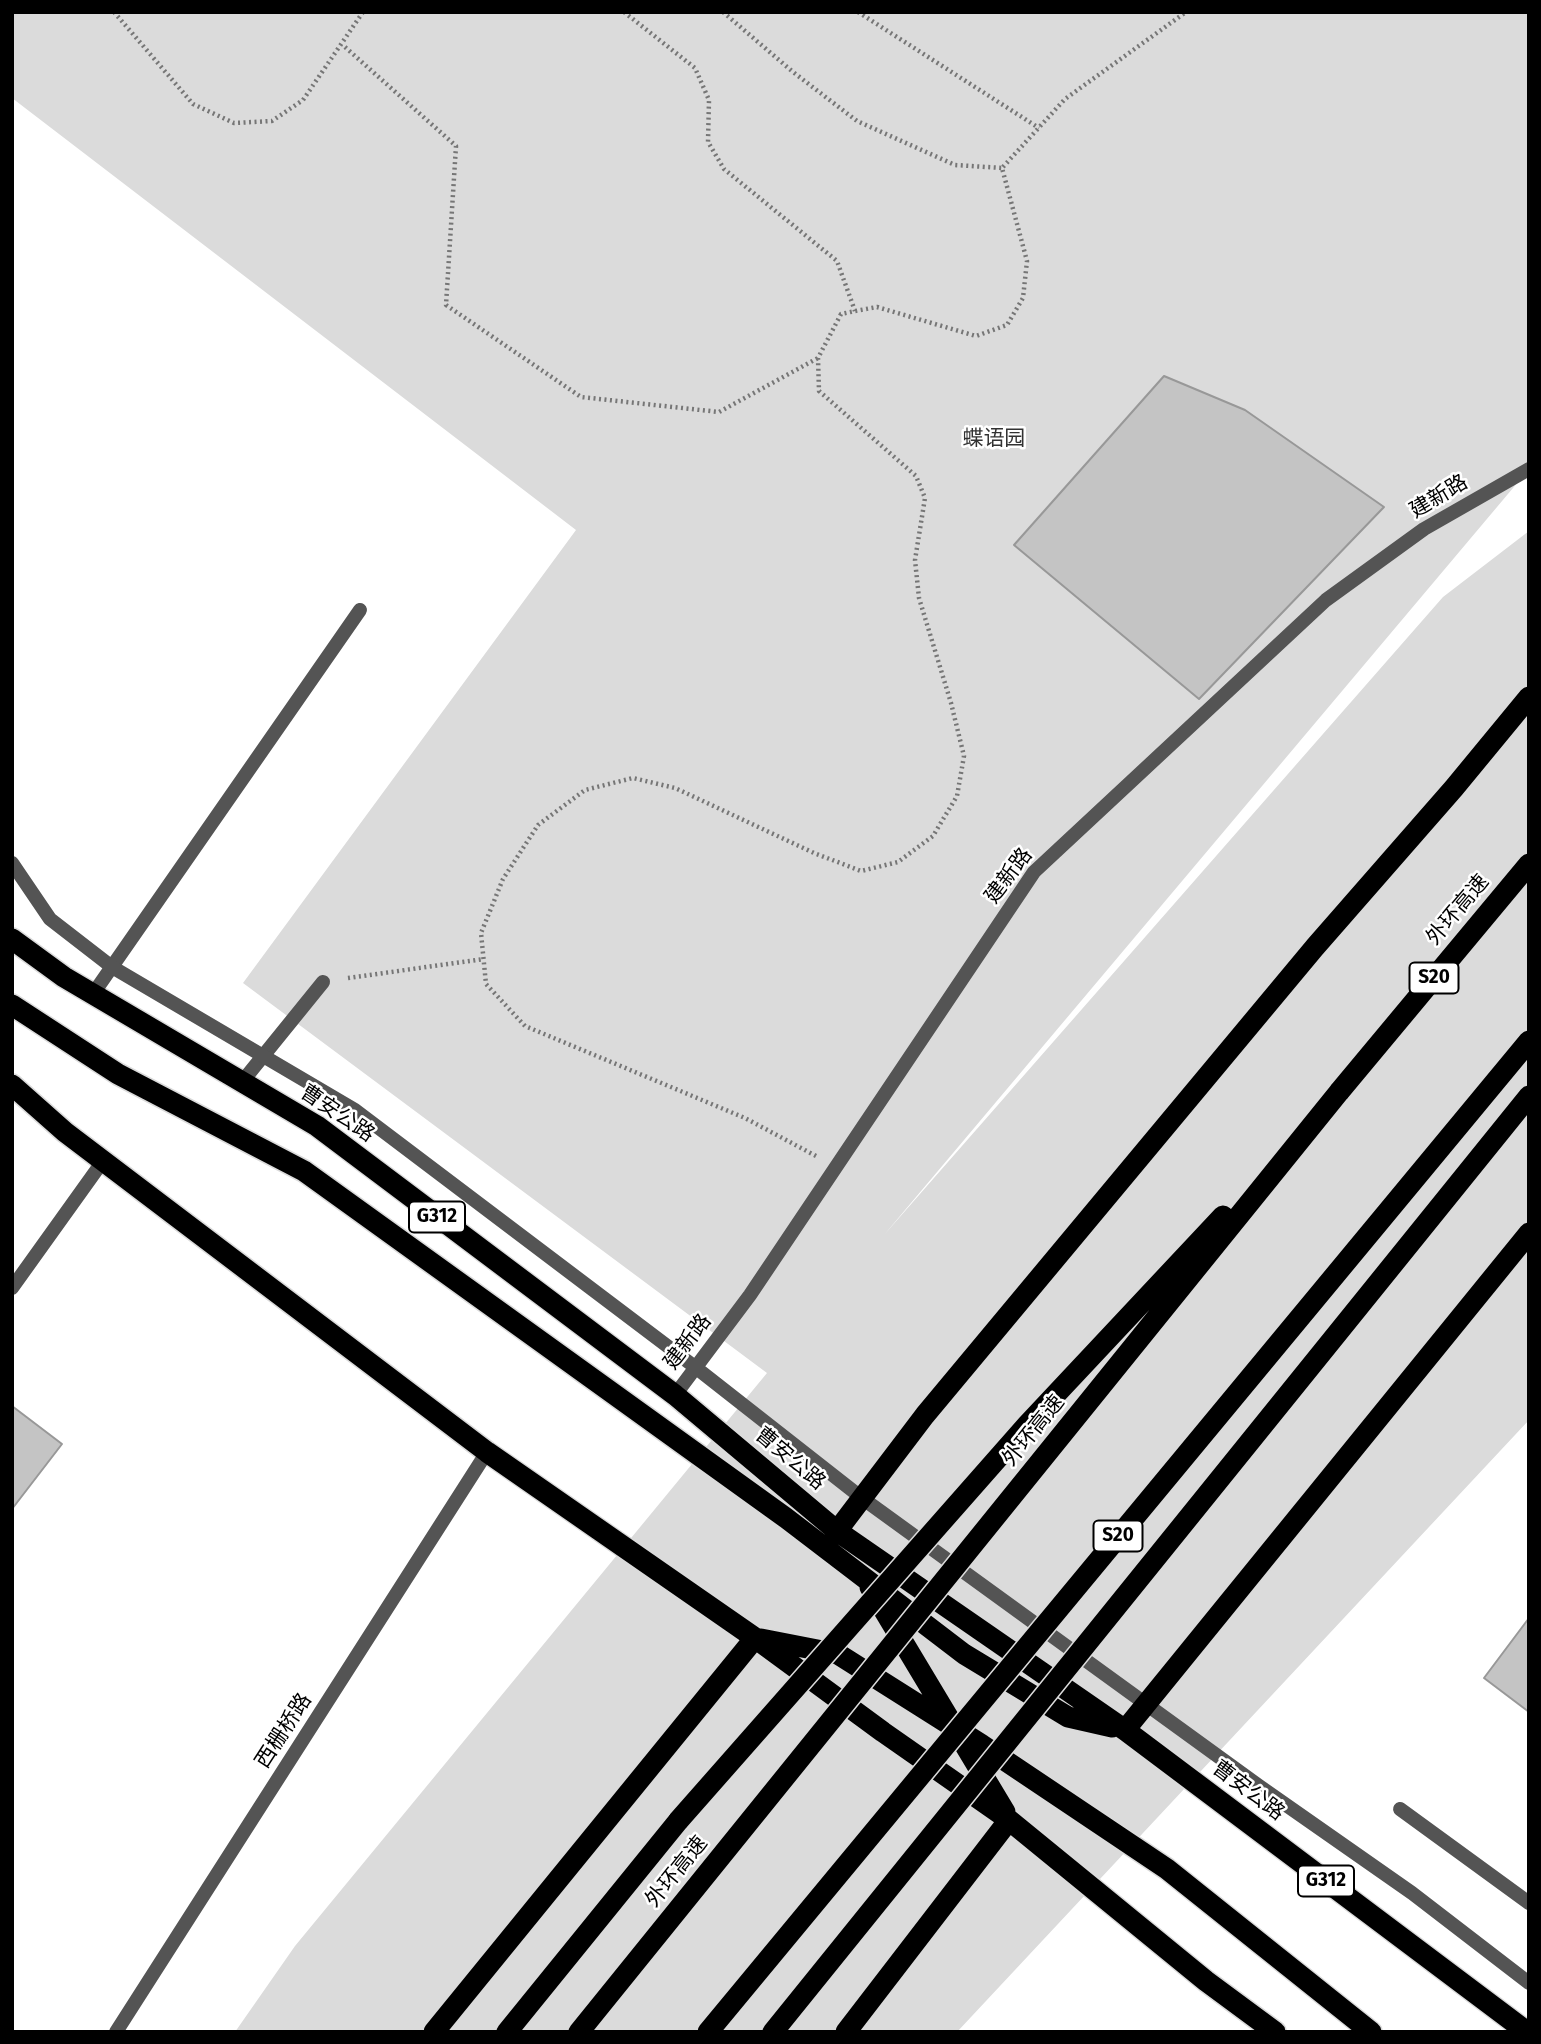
<!DOCTYPE html>
<html>
<head>
<meta charset="utf-8">
<style>
	body { margin:0 }
	#map { position:relative; width:1541px; height:2044px; overflow:hidden; background:#fff; font-family:"Fira Sans",sans-serif }
	canvas { display:block }
	.frame { position:absolute; inset:0; border:14px solid #000; pointer-events:none }
</style>
</head>
<body>
<div id="map">
<canvas width="1541" height="2044"></canvas>
<div class="frame"></div>
</div>
<script>
const g = document.querySelector('canvas').getContext('2d');
g.lineJoin = 'round';
function fillPath(path, color) {
  g.fillStyle = color;
  g.fill(path, 'evenodd');
}
function toPath(rows) {
  const path = new Path2D();
  for (const r of rows) {
    path.moveTo(r[0], r[1]);
    for (let i = 2; i < r.length; i += 2) path.lineTo(r[i], r[i + 1]);
  }
  return path;
}
function trace(path, color, width, dash) {
  g.strokeStyle = color;
  g.lineWidth = width;
  g.lineCap = dash ? 'butt' : 'round';
  g.setLineDash(dash || []);
  g.stroke(path);
}
function write(font, color, halo, rows, align = 'center') {
  g.font = font + ' "Fira Sans","Noto Sans SC",sans-serif';
  g.lineWidth = 5;
  g.setLineDash([]);
  g.textBaseline = 'middle';
  g.strokeStyle = halo;
  g.fillStyle = color;
  for (const [text, x, y, turn = 0] of rows) {
    g.save();
    g.translate(x, y);
    g.rotate((+turn || 0) * Math.PI / 180);
    g.textAlign = isNaN(turn) ? turn : align;
    if (halo) g.strokeText(text, 0, 0);
    g.fillText(text, 0, 0);
    g.restore();
  }
}
const green = toPath([
	[12,12,1529,12,1529,469,884,1235,1443,597,1529,531,1529,1420,957,2032,235,2032,295,1946,767,1373,243,983,576,530,12,98]
]);
const building = toPath([
	[1164,376,1245,410,1384,507,1199,699,1014,545,1164,376],
	[12,1406,62,1444,12,1509,12,1406],
	[1529,1618,1529,1712,1484,1678,1529,1618]
]);
const path = toPath([
	[114,12,193,104,234,123,272,121,303,100,363,12],
	[624,12,695,68,709,100,708,142,724,169,837,261,855,311],
	[723,12,793,72,857,121,955,165,1002,168],
	[858,12,1039,128],
	[345,47,456,146,446,305,581,397,719,412,818,358],
	[348,978,484,959],
	[816,1156,745,1118,525,1026,486,984,481,933,503,879,538,825,585,790,633,778,675,788,814,853,861,871,898,862,933,836,957,796,964,756,951,703,919,598,915,560,925,498,916,476,819,391,818,358,841,314,855,311,877,307,976,336,1007,325,1023,298,1027,261,1002,168,1065,99,1186,12]
]);
const lane = toPath([
	[93,994,360,610],
	[242,1082,323,982],
	[12,1288,103,1161],
	[1400,1809,1529,1903],
	[116,2032,487,1452]
]);
const street = toPath([
	[12,863,50,919,112,967,355,1110,695,1367,862,1498,1259,1786,1412,1893,1529,1983],
	[675,1395,750,1295,1034,872,1326,600,1424,529,1529,469]
]);
const highway = toPath([
	[12,939,64,977,317,1126,675,1395,837,1531,1125,1730,1527,2032],
	[12,1005,118,1074,304,1171,786,1518,964,1654,1068,1717,1112,1727],
	[12,1085,65,1132,487,1452,755,1638,883,1732,1009,1820,1206,1981,1275,2032],
	[1339,1092,1529,864],
	[837,1531,925,1415,1315,947,1454,788,1529,697],
	[870,1587,1005,1812],
	[761,1639,838,1654,982,1745,1167,1869,1371,2032],
	[1125,1730,1529,1233],
	[434,2032,755,1638],
	[507,2032,679,1820],
	[846,2032,1009,1820]
]);
const highwayBridge = toPath([
	[679,1820,1027,1425,1223,1216],
	[579,2032,1339,1092],
	[708,2032,1529,1041],
	[773,2032,1529,1096]
]);
const shields = [
	[1434,978,49],
	[437,1217,56],
	[1118,1536,49],
	[1326,1881,56]
];
const shieldNames = [
	["S20",1434,978],
	["G312",437,1217],
	["S20",1118,1536],
	["G312",1326,1881]
];
const parkNames = [
	["蝶语园",994,439]
];
const streetNames = [
	["建新路",1439,497,-31],
	["建新路",1009,876,-53],
	["外环高速",1458,910,-50],
	["曹安公路",337,1114,34],
	["建新路",688,1342,-53],
	["外环高速",1034,1431,-51],
	["曹安公路",790,1459,40],
	["西栅桥路",284,1731,-57],
	["曹安公路",1248,1791,37],
	["外环高速",677,1872,-51]
];
fillPath(green, '#dbdbdb');
fillPath(building, '#c4c4c4');
trace(building, '#989898', 2);
trace(highway, '#dbdbdb', 24);
trace(path, '#767676', 4.5, [2, 3.5]);
trace(lane, '#545454', 14);
trace(street, '#545454', 14);
trace(highway, '#000', 21);
trace(highwayBridge, '#dbdbdb', 24, []);
trace(highwayBridge, '#000', 21);
for (const [x, y, w] of shields) {
  const box = new Path2D();
  box.roundRect(x - w / 2, y - 15.5, w, 31, 5);
  g.fillStyle = '#fff';
  g.fill(box);
  trace(box, '#000', 2);
}
write('bold 19px', '#000', null, shieldNames);
write('21px', '#323232', '#fff', parkNames);
write('21px', '#000', '#fff', streetNames);
</script>
</body>
</html>
